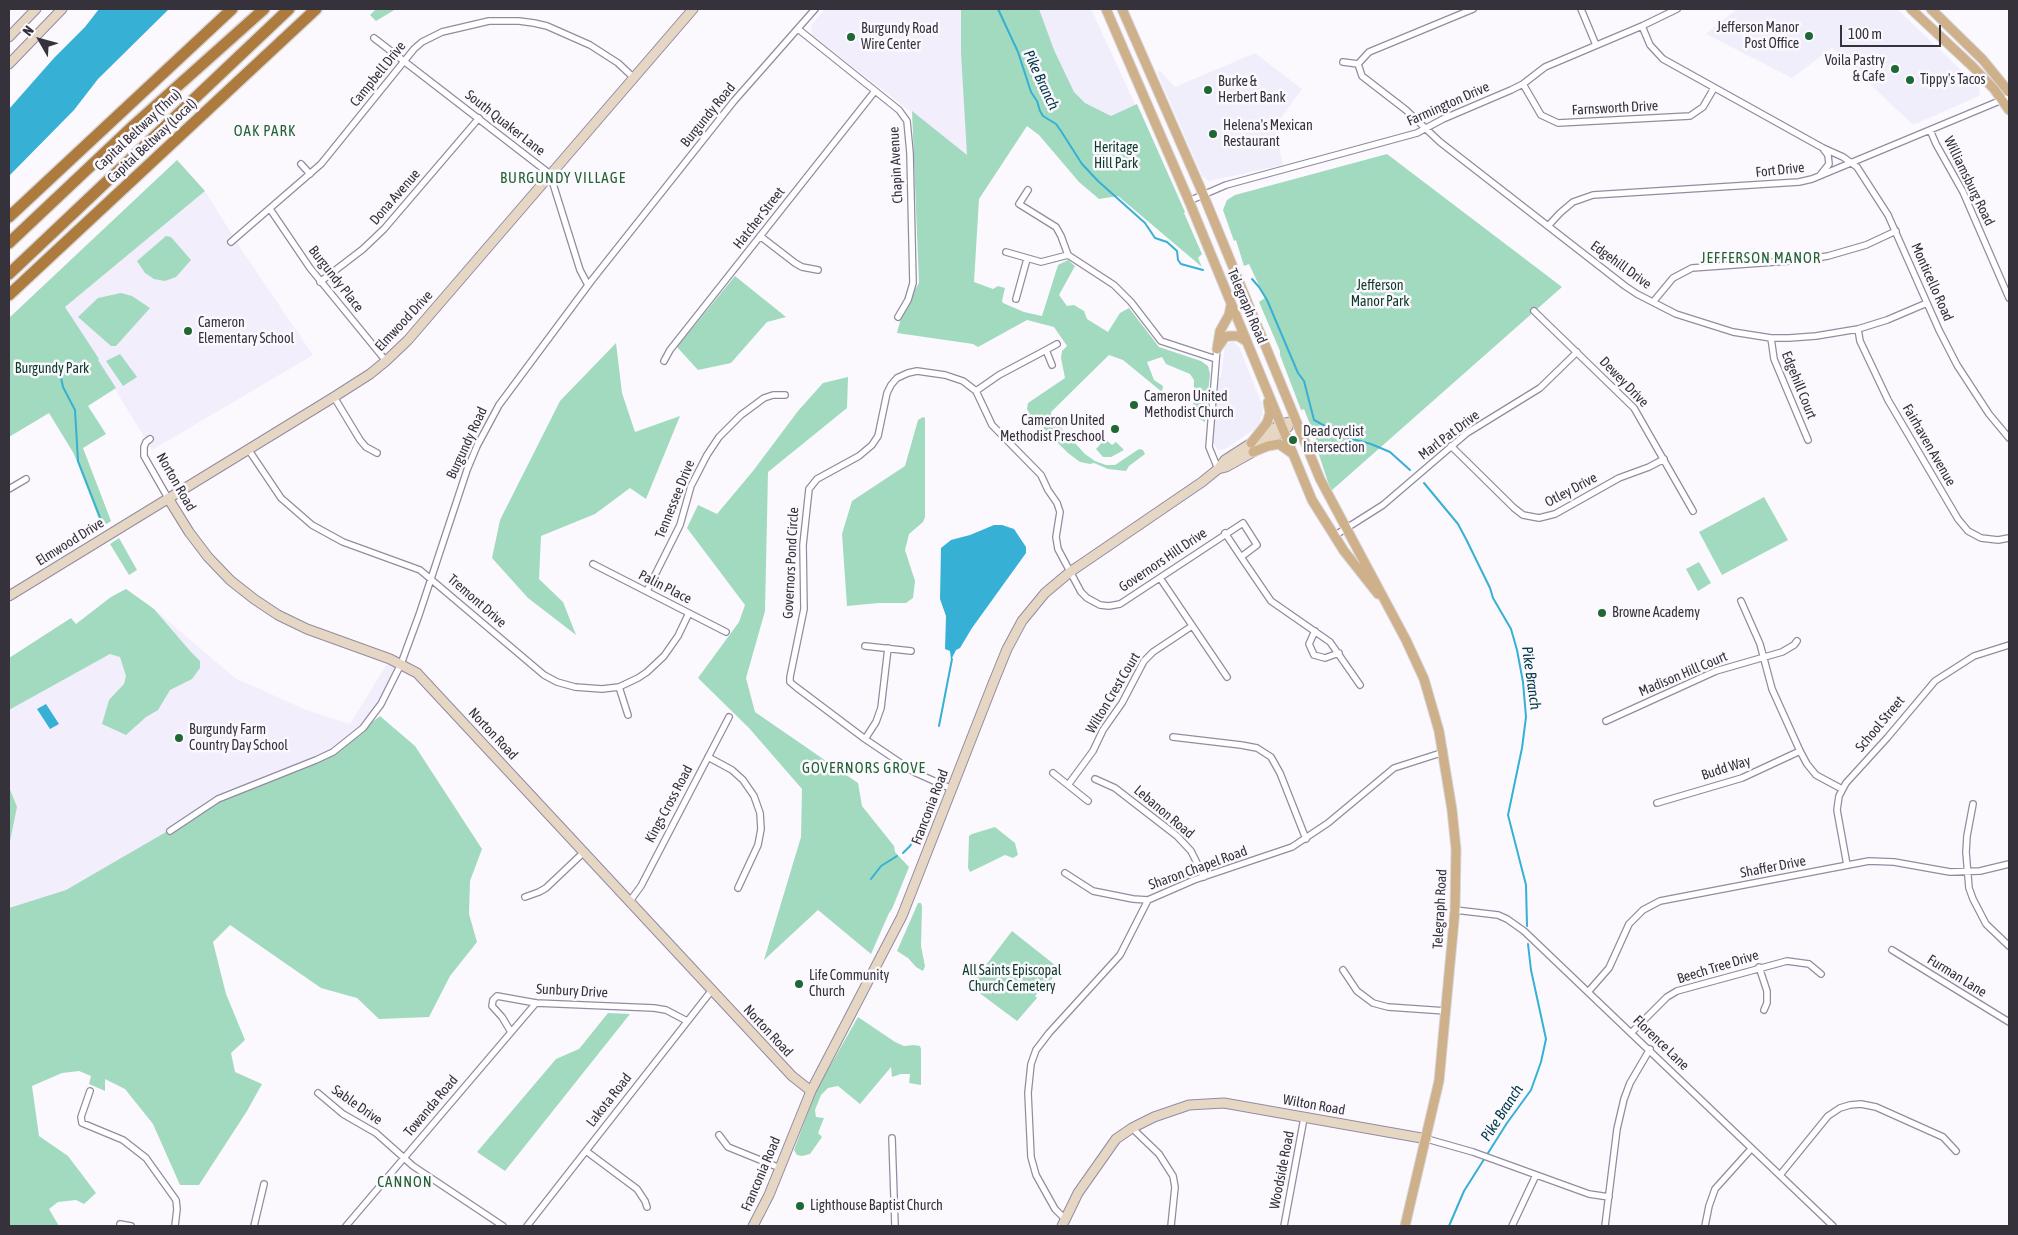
<!DOCTYPE html>
<html>
<head>
<meta charset="utf-8">
<style>
	body { margin:0 }
	#map { position:relative; width:2018px; height:1235px; overflow:hidden; background:#fbf9fe; font-family:"Asap Condensed",sans-serif }
	canvas { display:block }
	.frame { position:absolute; inset:0; border:10px solid #35323c; pointer-events:none }
	.north { position:absolute; left:15px; top:15px; width:50px; height:50px; -webkit-text-stroke:4px #fbf9fe; paint-order:stroke; rotate:308deg; font-size:14px; font-weight:700; line-height:20px; text-align:center; color:#35323c }
	.north::after { content:''; display:block; margin:auto; width:18px; height:22px; background:#35323c; clip-path:polygon(50% 0,100% 100%,50% 72%,0 100%) }
	.scale { position:absolute; left:1840px; top:25px; width:101px; height:22px; box-sizing:border-box; border:2px solid #35323c; border-top:0; padding-left:6px; font-size:15px; line-height:18px; white-space:nowrap; color:#35323c; -webkit-text-stroke:4px #fbf9fe; paint-order:stroke }
</style>
</head>
<body>
<div id="map">
<canvas width="2018" height="1235"></canvas>
<div class="frame"></div>
<div class="north">N</div>
<div class="scale">100 m</div>
</div>
<script>
const g = document.querySelector('canvas').getContext('2d');
g.lineJoin = 'round';
function fillPath(path, color) {
  g.fillStyle = color;
  g.fill(path, 'evenodd');
}
function toPath(rows) {
  const path = new Path2D();
  for (const r of rows) {
    path.moveTo(r[0], r[1]);
    for (let i = 2; i < r.length; i += 2) path.lineTo(r[i], r[i + 1]);
  }
  return path;
}
function trace(path, color, width, dash) {
  g.strokeStyle = color;
  g.lineWidth = width;
  g.lineCap = dash ? 'butt' : 'round';
  g.setLineDash(dash || []);
  g.stroke(path);
}
function write(font, color, halo, rows, align = 'center') {
  g.font = font + ' "Asap Condensed",sans-serif';
  g.lineWidth = 5;
  g.setLineDash([]);
  g.textBaseline = 'middle';
  g.strokeStyle = halo;
  g.fillStyle = color;
  for (const [text, x, y, turn = 0] of rows) {
    g.save();
    g.translate(x, y);
    g.rotate((+turn || 0) * Math.PI / 180);
    g.textAlign = isNaN(turn) ? turn : align;
    if (halo) g.strokeText(text, 0, 0);
    g.fillText(text, 0, 0);
    g.restore();
  }
}
const commercial = toPath([
	[991,9,1091,9,1136,106,1109,118,1048,91],
	[1737,9,1897,9,1978,86,1980,91,1979,96,1913,125,1832,48,1792,78,1706,34],
	[1255,53,1302,89,1274,127,1283,165,1209,181,1202,176,1157,72,1160,71,1175,87],
	[1233,342,1239,347,1262,404,1263,416,1261,416,1260,419,1263,420,1255,429,1225,449,1218,450,1212,442,1218,377,1221,377,1225,345]
]);
const built = toPath([
	[825,9,991,9,992,175,812,35,811,26],
	[205,191,243,252,313,355,152,450,65,307],
	[126,589,154,609,235,678,306,710,350,724,390,659,401,664,366,723,333,752,170,831,66,890,9,908,9,710,110,654,76,624,111,597]
]);
const green = toPath([
	[376,9,396,9,376,21,370,15],
	[961,9,1039,9,1054,50,1074,92,1085,103,1111,116,1137,104,1185,212,1184,213,1202,254,1198,258,1202,267,1118,196,1099,199,1079,182,1039,135,1027,126,979,199,974,282,993,289,998,286,1005,288,1002,301,1003,303,1024,312,1042,316,1058,265,1068,260,1075,266,1059,295,1067,306,1074,305,1084,311,1087,319,1108,332,1120,313,1129,308,1159,347,1201,361,1208,366,1210,374,1205,422,1196,417,1193,410,1194,380,1190,374,1166,364,1162,357,1147,362,1154,380,1163,386,1162,392,1123,360,1109,355,1051,412,1051,417,1085,454,1095,461,1106,465,1115,465,1139,449,1143,450,1145,454,1129,466,1126,471,1108,469,1094,463,1090,464,1080,462,1068,453,1030,415,1027,409,1028,403,1065,378,1061,358,1062,351,1067,346,1054,327,1027,320,978,347,973,344,897,333,903,310,919,283,912,111,967,155,961,53],
	[1387,154,1562,287,1331,491,1316,446,1318,445,1304,409,1301,410,1280,355,1280,351,1259,302,1265,298,1249,264,1244,266,1236,240,1234,241,1223,210,1227,200,1235,195],
	[177,160,205,191,65,307,99,359,98,360,116,388,88,406,106,434,83,448,111,521,102,527,74,454,49,413,9,437,9,318],
	[166,236,171,237,191,260,176,277,165,281,154,279,145,273,137,261],
	[735,276,786,317,767,322,731,363,698,370,677,347],
	[121,293,132,296,150,308,116,346,111,346,78,317,98,298],
	[616,343,622,393,635,432,680,416,646,499,630,488,595,514,541,536,539,579,563,602,576,635,528,598,492,558,500,520,560,401],
	[120,354,137,377,123,386,106,361],
	[848,377,847,408,768,472,765,611,746,678,755,712,858,783,862,806,894,846,895,852,909,867,892,909,889,913,871,954,818,910,764,960,801,837,802,789,749,728,698,678,739,622,745,605,687,528,698,505,717,514,753,471,798,411,823,383],
	[923,417,925,418,925,517,923,522,909,534,905,550,915,581,913,598,906,603,879,603,847,606,842,534,852,501,905,466,918,420],
	[1105,439,1112,445,1116,442,1124,450,1111,457,1103,457,1096,449],
	[1764,497,1788,540,1722,575,1699,532],
	[119,538,137,570,129,575,110,544],
	[1699,562,1711,583,1698,591,1686,569],
	[126,589,154,609,190,651,200,661,200,668,192,679,170,690,158,710,146,717,126,735,102,724,109,700,124,684,126,676,120,657,110,654,9,710,9,658,71,618,76,624,111,597],
	[380,716,415,746,482,849,470,881,469,914,477,942,450,976,429,1017,379,1019,357,998,321,988,230,925,213,942,226,994,245,1040,231,1053,235,1072,262,1084,247,1111,199,1185,180,1185,153,1124,125,1089,105,1079,105,1091,89,1084,91,1076,79,1071,62,1073,32,1086,39,1136,68,1156,96,1193,84,1204,76,1200,58,1202,49,1209,59,1226,9,1226,9,908,66,890,228,796,333,752],
	[9,787,17,807,9,846],
	[995,827,1015,843,1018,855,1013,858,1005,855,970,872,968,868,969,836,972,834],
	[918,903,921,903,922,906,921,946,925,966,923,971,916,967,908,958,897,951],
	[1012,931,1060,969,1050,981,1049,986,1045,984,1035,996,1037,998,1017,1021,970,986],
	[608,1013,630,1014,505,1171,477,1152,556,1059,579,1049],
	[858,1017,895,1042,904,1046,914,1045,920,1046,921,1049,921,1085,909,1083,910,1074,901,1074,892,1077,891,1067,860,1104,838,1086,828,1088,821,1095,815,1110,816,1117,824,1118,818,1133,822,1137,810,1154,802,1156,797,1155,794,1150,817,1089]
]);
const water = toPath([
	[99,9,169,9,98,79,74,110,9,176,9,109,54,58,85,27],
	[994,525,1002,525,1014,529,1026,547,1026,553,972,628,960,648,956,650,951,660,950,651,945,649,946,616,940,599,941,548,951,540,970,535],
	[46,704,59,724,50,729,37,709]
]);
const stream = toPath([
	[998,9,1018,52,1031,92,1037,101,1040,111,1043,116,1056,124,1061,131,1082,164,1098,181,1145,223,1155,238,1167,242,1177,251,1178,260,1181,264,1203,270],
	[1252,279,1259,287,1267,300,1298,373,1304,381,1314,420,1345,437,1371,444,1390,452,1410,470],
	[60,373,63,387,75,410,78,461,101,520],
	[1424,483,1458,524,1466,539,1490,588,1493,598,1511,629,1517,650,1523,682,1526,717,1522,748,1508,815,1526,885,1527,926],
	[939,726,952,659],
	[903,853,910,846,926,817,928,805],
	[871,879,881,866,897,856],
	[1449,1226,1464,1191,1507,1123,1531,1090,1541,1062,1546,1039,1531,970,1528,944]
]);
const street = toPath([
	[1581,9,1596,45],
	[1642,26,1650,45,1663,59,1823,148,1843,157,1857,167,1888,215,1939,330,1957,365,1989,414,2009,438],
	[798,29,899,110,907,121,910,153,913,283,908,300,898,317],
	[374,38,550,174,580,270,588,285],
	[1343,62,1358,64],
	[1358,64,1362,76,1406,110,1440,142,1625,286,1637,294,1676,314,1733,332,1771,338,1789,338,1816,336,1858,329,1887,320,1927,303],
	[1358,64,1369,52,1473,9],
	[1523,84,1541,115,1558,123,1690,116,1703,107,1714,88],
	[1930,130,1936,144,1963,192,2009,298],
	[301,164,310,174],
	[1821,174,1829,164,1828,155,1824,150],
	[1028,190,1019,204,1056,227,1061,236,1068,255],
	[1189,201,1226,185,1417,133,1443,119,1511,90,1523,84,1545,67,1642,26,1677,9],
	[270,209,310,268,386,361],
	[1548,226,1560,213,1573,202,1593,195,1799,182,1812,179,2009,97],
	[760,236,795,263,802,267,818,270],
	[231,242,321,164,414,49,422,42,442,32,489,21,519,21,534,23,547,26,590,45,618,63,634,78],
	[1006,252,1041,262,1068,255],
	[1068,255,1114,285,1131,302,1161,341,1216,359],
	[320,282,363,249,384,229,479,118],
	[1016,299,1027,259],
	[1653,302,1673,278,1692,268,1803,260,1828,256,1866,245,1896,231],
	[1534,311,1634,408,1693,511],
	[1858,329,1860,341,1888,400,1958,519,1968,531,1981,538,1998,540,2009,538],
	[1771,338,1774,359,1808,440],
	[1217,349,1209,447,1218,469],
	[1046,350,1057,344],
	[664,361,670,350,875,91],
	[976,391,999,375,1046,350,1052,365],
	[334,397,360,440,366,447,377,453],
	[150,439,146,442,144,447,144,456,168,498],
	[1451,446,1514,508,1523,515,1539,518,1555,514,1619,478,1649,467,1664,459],
	[248,449,281,498,312,525,343,542,420,570,544,675,557,682,575,687,602,689,619,687,638,678,647,672,664,656,678,636,689,613],
	[9,489,26,479],
	[1225,533,1241,557],
	[1334,536,1383,505,1467,433,1540,388,1577,352],
	[593,564,726,632],
	[1160,578,1227,677],
	[647,591,680,525,691,486,707,455,719,437,741,415,764,398,773,395,785,395],
	[1741,601,1760,644,1772,689,1800,751,1807,764,1816,775,1842,789],
	[1315,631,1309,644,1314,655,1325,658,1339,653],
	[865,646,911,651],
	[619,687,628,715],
	[1606,721,1716,671,1782,652,1794,645,1797,641],
	[1173,737,1241,745,1257,748,1271,757,1280,773,1306,839],
	[865,739,876,722,881,708,888,648],
	[708,757,732,770,743,780,754,796,760,813,761,829,758,845,738,888],
	[1053,773,1068,785,1093,751,1103,730,1122,703,1144,661,1153,652,1192,626],
	[1095,779,1115,788,1177,836,1191,851,1204,877],
	[1068,785,1088,801],
	[952,789,914,772,865,739,796,687,790,682,790,677,804,609,803,545,809,489,817,479,859,456,872,445,878,436,887,393,891,385,897,378,908,373,917,371,945,375,963,381,976,391,992,425,1041,475,1048,490,1057,503,1060,512,1056,537,1058,549,1081,592,1087,598,1100,605,1109,606,1120,604,1243,523,1257,545,1241,557,1271,601,1330,642,1360,685],
	[1657,803,1742,778,1800,751],
	[1973,804,1967,836,1966,852,1969,888,1973,899,1986,924,2009,946],
	[170,831,218,799,316,760,333,752,363,728,381,704,401,664,419,615,467,470,477,446,499,405,592,280,734,101,815,9],
	[1847,865,1837,810,1839,796,1846,783,1887,738,1935,681,1974,656,2009,645],
	[1065,873,1093,891,1133,899,1148,900],
	[525,897,539,892,546,888,584,852],
	[630,901,641,886,729,717],
	[1455,910,1498,915,1507,919,1524,931,1833,1226],
	[1892,950,2009,1022],
	[1759,967,1767,991,1767,1003,1764,1010],
	[1343,970,1357,991,1373,1003,1388,1007,1446,1011],
	[1588,992,1609,968,1629,924,1643,910,1660,901,1869,861,1894,862,1950,872,1980,871,2009,864],
	[511,1032,502,1017,492,1006,493,1000,497,996,536,1003,654,1008,666,1010,687,1021],
	[1632,1032,1667,997,1677,991,1787,961,1809,964,1821,974],
	[90,1091,81,1117,82,1123,123,1140,146,1158,176,1200,177,1209,175,1226],
	[318,1093,343,1114,376,1133,413,1166,503,1226],
	[1132,1128,1159,1154,1173,1176,1175,1187,1171,1226],
	[719,1135,728,1147,780,1168],
	[892,1138,895,1226],
	[1427,1139,1473,1152,1589,1194,1609,1197],
	[586,1151,637,1189,645,1201,647,1207],
	[1780,1175,1828,1116,1840,1108,1850,1105,1861,1104,1876,1107,1943,1137,1956,1151],
	[1065,1219,1055,1209,1036,1175,1031,1157,1028,1093,1031,1064,1036,1050,1049,1033,1120,955,1148,900,1194,880,1292,847,1328,823,1394,768,1444,752],
	[120,1224,131,1226],
	[254,1226,264,1184],
	[346,1226,536,1003],
	[527,1226,712,990],
	[1284,1226,1304,1118],
	[1512,1226,1536,1175],
	[1605,1226,1617,1129,1624,1099,1630,1083,1650,1049],
	[1705,1226,1709,1206,1715,1189,1751,1149]
]);
const secondary = toPath([
	[9,37,36,9],
	[9,64,62,9],
	[1218,469,1226,467,1253,452,1288,427],
	[168,498,189,532,208,557,230,580,254,599,278,615,307,629,390,659,417,673,792,1076,811,1091],
	[9,596,334,397,370,374,386,361,408,340,693,9],
	[753,1226,769,1195,811,1091,902,916,992,686,1007,649,1022,621,1045,593,1070,572,1202,482,1218,469,1225,460,1281,424,1295,421],
	[1062,1226,1078,1193,1116,1139,1132,1128,1154,1117,1189,1105,1224,1103,1427,1139]
]);
const primary = toPath([
	[1106,9,1189,201,1312,500,1344,551,1378,594],
	[1122,9,1203,194,1320,479,1406,640,1424,679,1439,731,1452,810,1456,849,1455,910,1439,1081,1405,1226],
	[1911,9,1972,66,1994,89,2009,110],
	[1931,9,1983,60,2009,92],
	[1218,347,1225,337,1230,336,1238,336,1246,341],
	[1217,349,1220,331,1229,315,1231,305],
	[1251,443,1267,423,1270,413,1268,402],
	[1253,452,1268,446,1279,444,1293,454]
]);
const highway = toPath([
	[9,217,232,9],
	[9,243,133,126,264,9],
	[9,274,289,9],
	[9,295,316,9]
]);
const markers = [
	[1809,36,5,"#1f6734"],
	[851,37,5,"#1f6734"],
	[1895,69,5,"#1f6734"],
	[1910,80,5,"#1f6734"],
	[1208,90,5,"#1f6734"],
	[1213,134,5,"#1f6734"],
	[188,331,5,"#1f6734"],
	[1134,405,5,"#1f6734"],
	[1115,429,5,"#1f6734"],
	[1293,440,5,"#1f6734"],
	[1602,613,5,"#1f6734"],
	[179,738,5,"#1f6734"],
	[799,984,5,"#1f6734"],
	[800,1206,5,"#1f6734"]
];
const poiNames = [
	["Jefferson Manor",1799,28,"right"],
	["Post Office",1799,44,"right"],
	["Burgundy Road",861,29],
	["Wire Center",861,45],
	["Voila Pastry",1885,61,"right"],
	["& Cafe",1885,77,"right"],
	["Tippy's Tacos",1920,80],
	["Burke &",1218,82],
	["Herbert Bank",1218,98],
	["Helena's Mexican",1223,126],
	["Restaurant",1223,142],
	["Cameron",198,323],
	["Elementary School",198,339],
	["Cameron United",1144,397],
	["Methodist Church",1144,413],
	["Cameron United",1105,421,"right"],
	["Methodist Preschool",1105,437,"right"],
	["Dead cyclist",1303,432],
	["Intersection",1303,448],
	["Browne Academy",1612,613],
	["Burgundy Farm",189,730],
	["Country Day School",189,746],
	["Life Community",809,976],
	["Church",809,992],
	["Lighthouse Baptist Church",810,1206]
];
const streetNames = [
	["Campbell Drive",378,74,-51],
	["Farmington Drive",1448,104,-24],
	["Farnsworth Drive",1615,108,-3],
	["Burgundy Road",708,115,-51],
	["South Quaker Lane",505,123,38],
	["Capital Beltway (Thru)",138,130,-43],
	["Capital Beltway (Local)",152,141,-43],
	["Chapin Avenue",896,165,-93],
	["Fort Drive",1780,170,-6],
	["Williamsburg Road",1969,181,64],
	["Dona Avenue",395,197,-49],
	["Hatcher Street",759,218,-52],
	["Edgehill Drive",1621,265,36],
	["Burgundy Place",336,279,52],
	["Monticello Road",1932,282,66],
	["Telegraph Road",1247,306,67],
	["Elmwood Drive",404,321,-47],
	["Dewey Drive",1624,382,46],
	["Edgehill Court",1799,385,68],
	["Marl Pat Drive",1449,435,-37],
	["Burgundy Road",467,443,-65],
	["Fairhaven Avenue",1929,445,60],
	["Norton Road",176,482,60],
	["Otley Drive",1571,490,-28],
	["Tennessee Drive",675,499,-68],
	["Elmwood Drive",70,542,-32],
	["Governors Hill Drive",1163,560,-34],
	["Governors Pond Circle",791,563,-87],
	["Palin Place",665,587,27],
	["Tremont Drive",477,601,41],
	["Madison Hill Court",1683,674,-23],
	["Wilton Crest Court",1113,693,-59],
	["School Street",1880,724,-50],
	["Norton Road",493,734,47],
	["Budd Way",1726,768,-18],
	["Kings Cross Road",669,804,-62],
	["Franconia Road",930,807,-69],
	["Lebanon Road",1164,812,40],
	["Shaffer Drive",1773,867,-11],
	["Sharon Chapel Road",1198,868,-20],
	["Telegraph Road",1440,909,-87],
	["Beech Tree Drive",1718,967,-17],
	["Furman Lane",1957,976,32],
	["Sunbury Drive",572,991,3],
	["Norton Road",768,1031,47],
	["Florence Lane",1661,1043,44],
	["Lakota Road",609,1100,-52],
	["Sable Drive",357,1105,35],
	["Wilton Road",1314,1105,10],
	["Towanda Road",431,1106,-50],
	["Woodside Road",1282,1170,-79],
	["Franconia Road",761,1174,-67]
];
const parkNames = [
	["Heritage",1116,148],
	["Hill Park",1116,164],
	["Jefferson",1380,286],
	["Manor Park",1380,302],
	["Burgundy Park",52,369],
	["All Saints Episcopal",1012,971],
	["Church Cemetery",1012,987]
];
const waterNames = [
	["Pike Branch",1041,80,65],
	["Pike Branch",1531,678,82],
	["Pike Branch",1502,1113,-57]
];
const neighbourhoodNames = [
	["OAK PARK",265,131],
	["BURGUNDY VILLAGE",563,178],
	["JEFFERSON MANOR",1761,258],
	["GOVERNORS GROVE",864,768],
	["CANNON",405,1182]
];
fillPath(commercial, '#f1eefb');
fillPath(built, '#f2eefb');
fillPath(green, '#a2dabf');
fillPath(water, '#36b0d4');
trace(stream, '#36b0d4', 2);
trace(street, '#938ba2', 8);
trace(secondary, '#938ba2', 11);
trace(primary, '#d7d6d8', 11);
trace(highway, '#d7d6d8', 14);
trace(street, '#fff', 5.5);
trace(secondary, '#e6d7c5', 9);
trace(primary, '#ceb08b', 9);
trace(highway, '#ad7b3e', 11);
for (const [x, y, r, color] of markers) {
  const dot = new Path2D();
  dot.arc(x, y, r, 0, 2 * Math.PI);
  g.fillStyle = color;
  g.fill(dot);
  trace(dot, '#fbf9fe', 2);
}
write('14px', '#35323c', '#fbf9fe', poiNames, 'left');
write('14px', '#35323c', '#fbf9fe', streetNames);
write('14px', '#0e3b29', '#fbf9fe', parkNames);
write('italic 15px', '#013847', '#fbf9fe', waterNames);
g.letterSpacing = '1px';
write('15px', '#226233', '#fbf9fe', neighbourhoodNames);
g.letterSpacing = '0px';
</script>
</body>
</html>
